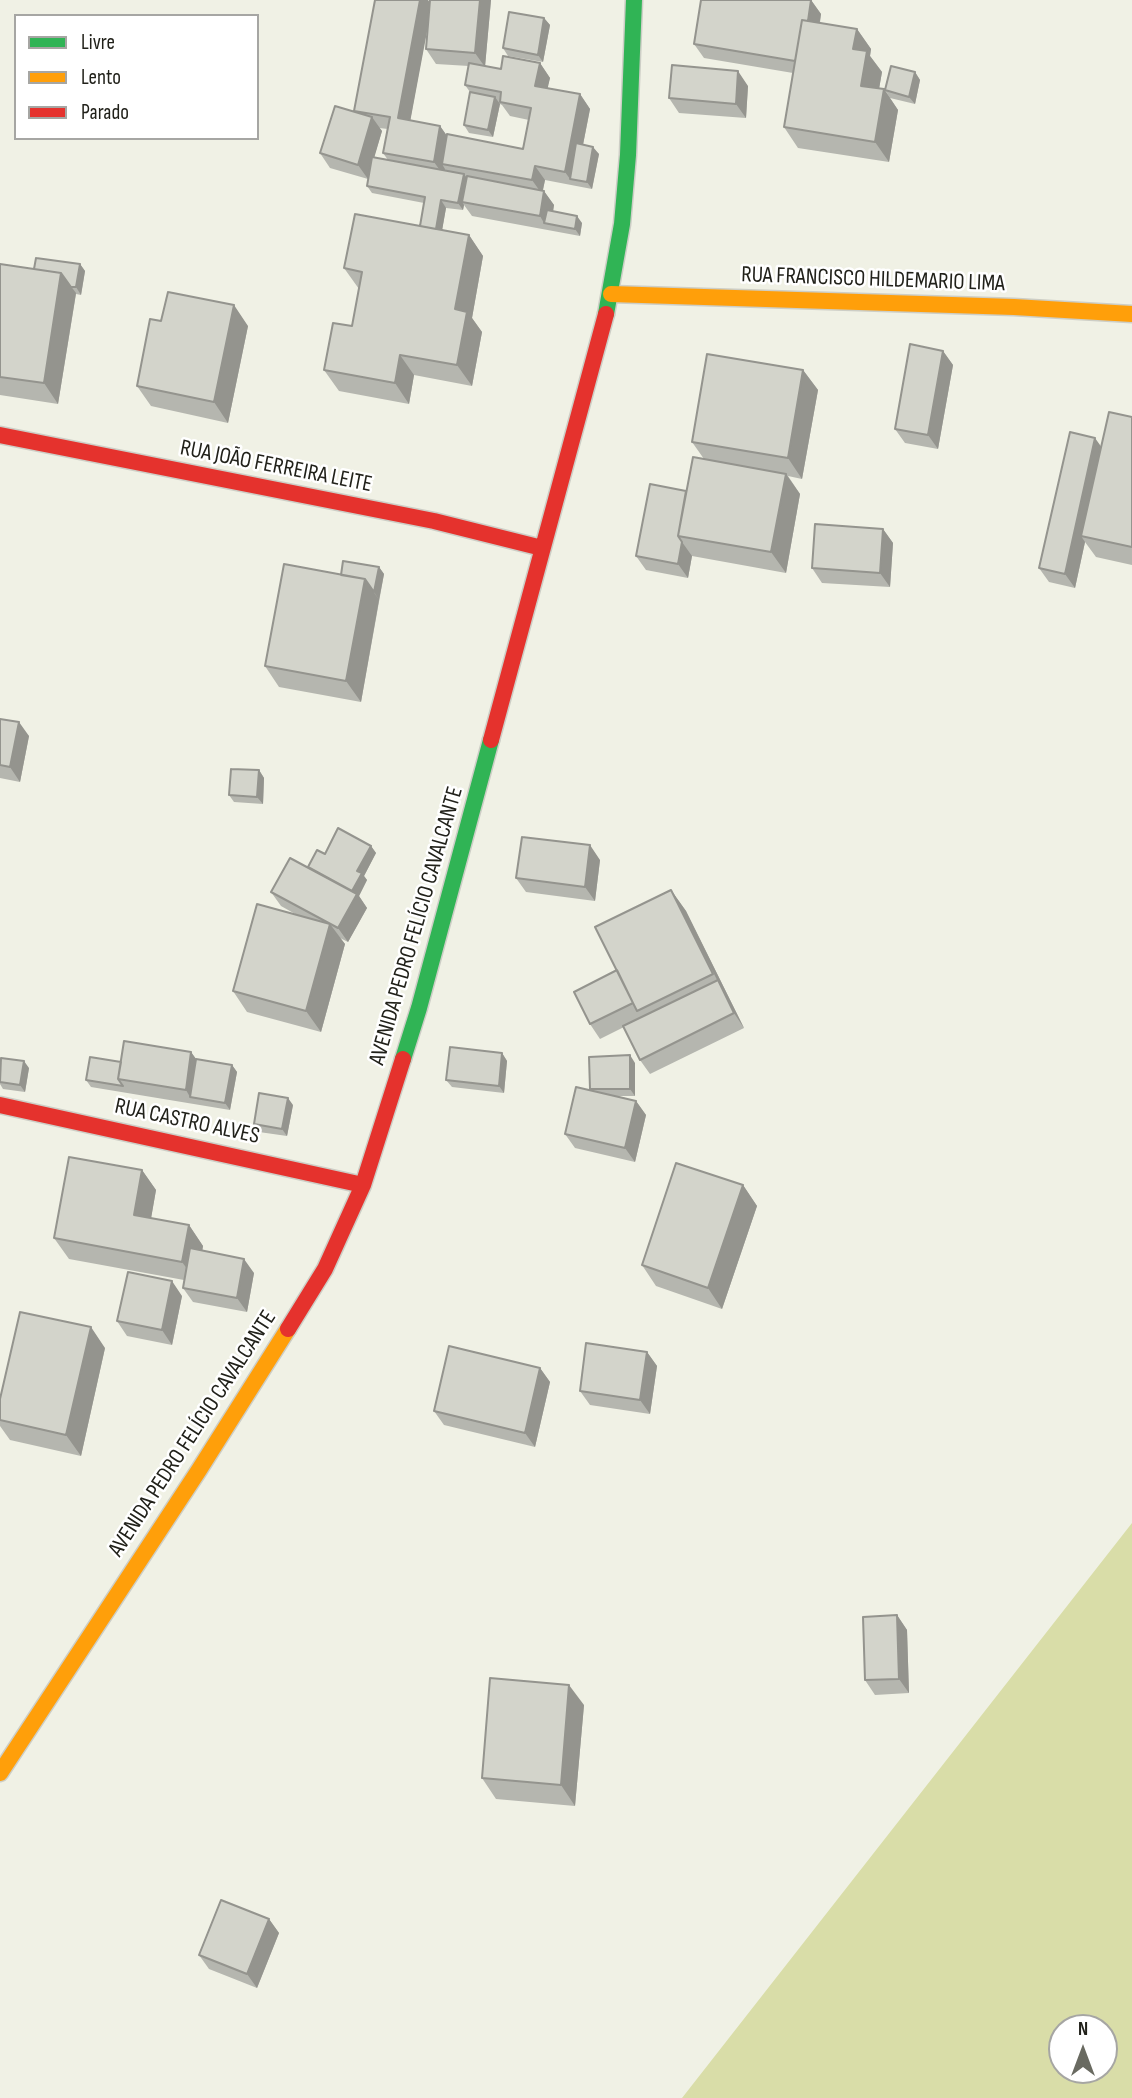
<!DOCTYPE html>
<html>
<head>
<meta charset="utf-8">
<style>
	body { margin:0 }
	#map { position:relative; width:1132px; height:2098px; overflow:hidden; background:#f0f1e5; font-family:"Sofia Sans Condensed",sans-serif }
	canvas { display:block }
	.legend { position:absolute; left:14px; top:14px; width:245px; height:126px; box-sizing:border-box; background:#fff; border:2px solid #a6a6a3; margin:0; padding:9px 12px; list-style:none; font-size:21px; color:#21211a }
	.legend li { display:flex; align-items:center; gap:14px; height:35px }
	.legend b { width:35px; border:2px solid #a6a6a3 }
	.north { position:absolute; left:1048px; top:2014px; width:70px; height:70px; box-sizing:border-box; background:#fff; border:2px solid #a6a6a3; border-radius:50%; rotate:0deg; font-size:19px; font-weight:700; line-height:28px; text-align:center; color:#21211a }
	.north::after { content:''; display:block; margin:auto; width:24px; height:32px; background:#696a61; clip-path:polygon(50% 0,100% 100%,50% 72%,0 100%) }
</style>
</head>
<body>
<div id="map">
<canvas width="1132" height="2098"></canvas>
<ul class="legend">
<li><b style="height:9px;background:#30b455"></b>Livre</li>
<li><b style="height:9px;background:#ff9f0a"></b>Lento</li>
<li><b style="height:9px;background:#e5322d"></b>Parado</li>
</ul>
<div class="north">N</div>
</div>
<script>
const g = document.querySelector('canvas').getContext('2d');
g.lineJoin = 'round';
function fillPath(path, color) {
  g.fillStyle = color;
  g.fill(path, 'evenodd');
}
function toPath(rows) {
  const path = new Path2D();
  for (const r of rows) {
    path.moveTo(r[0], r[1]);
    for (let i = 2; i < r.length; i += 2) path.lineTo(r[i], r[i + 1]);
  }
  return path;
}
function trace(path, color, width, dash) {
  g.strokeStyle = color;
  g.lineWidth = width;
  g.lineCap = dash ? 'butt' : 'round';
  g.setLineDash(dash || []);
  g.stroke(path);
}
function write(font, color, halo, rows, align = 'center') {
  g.font = font + ' "Sofia Sans Condensed",sans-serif';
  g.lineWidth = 5;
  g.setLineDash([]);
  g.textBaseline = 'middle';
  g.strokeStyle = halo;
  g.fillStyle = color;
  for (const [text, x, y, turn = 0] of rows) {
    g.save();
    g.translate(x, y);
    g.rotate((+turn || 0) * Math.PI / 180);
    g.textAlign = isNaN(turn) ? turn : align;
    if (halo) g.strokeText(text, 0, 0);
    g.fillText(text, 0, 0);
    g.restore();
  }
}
const green = toPath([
	[1132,1523,1132,2098,682,2098],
	[1062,2028,1104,2028,1104,2070,1062,2070]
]);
const fast = toPath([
	[606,314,622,224,628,155,634,0],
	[403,1059,419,1008,491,740]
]);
const slow = toPath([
	[611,294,1014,307,1132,314],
	[0,1773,199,1470,288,1329]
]);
const jam = toPath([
	[0,435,434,521,542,548],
	[491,740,606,314],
	[0,1105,363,1185],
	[288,1329,325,1269,363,1185,403,1059]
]);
const wall = toPath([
	[491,0,485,66,501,69,540,63,550,78,547,88,580,94,590,109,583,145,599,154,592,189,545,180,543,190,554,205,553,211,582,223,580,236,472,216,464,205,463,210,446,208,442,230,469,235,483,256,472,318,482,332,472,386,414,375,409,404,339,391,324,370,352,326,359,289,344,268,420,226,424,203,372,193,367,186,369,174,368,179,330,168,320,153,355,112,354,111,430,3],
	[428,23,426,49,436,64,469,66,465,85,470,92,464,125,469,133,493,137,500,104,502,105,510,116,529,120,523,149,447,136,440,126,410,121],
	[379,128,388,129,383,153,388,160,374,157,382,131],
	[811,0,821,14,820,23,857,29,871,49,870,56,882,72,879,89,884,89,898,110,889,162,798,148,784,127,793,73,704,58,694,44],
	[544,18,550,25,543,62,508,56,503,48],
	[915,72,920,80,915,104,890,98,885,90],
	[748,86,746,118,679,113,669,98],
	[0,264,34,269,80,264,85,271,81,295,76,294,58,404,0,395],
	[161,321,248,326,228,423,151,406,137,386],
	[943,351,953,365,938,449,905,443,895,429],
	[803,370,818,390,802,479,788,476,800,494,786,573,692,556,688,578,646,570,636,556,686,491,704,459,692,442],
	[1132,417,1132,565,1096,557,1085,542,1075,588,1049,582,1039,568],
	[883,529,893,543,890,587,822,583,812,568],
	[379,567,384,574,361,702,279,687,265,666,341,575],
	[0,719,29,736,20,782,0,778],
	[259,770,264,778,263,804,234,802,229,795],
	[371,846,376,853,364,876,367,880,359,896,367,908,348,942,340,938,345,944,321,1032,247,1012,233,991,297,915,281,906,271,892,308,867,325,854],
	[600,860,595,901,526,892,516,878],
	[671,890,686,911,744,1028,650,1074,640,1060,624,1027,600,1039,590,1024,617,970],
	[191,1052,196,1059,232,1065,237,1072,230,1110,91,1087,86,1080,121,1062],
	[502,1053,507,1061,504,1093,452,1087,446,1080],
	[635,1063,635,1096,618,1096,636,1101,646,1115,635,1162,575,1148,565,1134,590,1090],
	[29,1068,25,1092,3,1089,0,1084,0,1069],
	[293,1105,287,1136,259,1132,254,1124],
	[142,1170,156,1190,151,1218,189,1225,203,1246,202,1251,254,1273,247,1312,193,1302,183,1288,184,1280,69,1259,54,1238],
	[743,1185,757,1206,722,1309,656,1286,642,1265],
	[182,1296,172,1345,127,1336,117,1321],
	[105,1348,81,1456,10,1440,0,1426,0,1399],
	[647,1352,657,1366,650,1414,590,1405,580,1391],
	[540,1368,550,1382,535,1447,444,1425,434,1411],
	[897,1615,907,1630,909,1693,875,1695,865,1680],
	[584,1705,575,1806,496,1799,482,1778],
	[269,1919,279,1933,257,1988,209,1969,199,1955]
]);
const shadedWall = toPath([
	[420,0,428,0,432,5,408,133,398,118],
	[480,0,491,0,485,67,475,53],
	[811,0,821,14,811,76,801,62],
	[544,18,550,25,543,62,538,55],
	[857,29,871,49,870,56,882,72,876,106,861,86,853,49],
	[540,63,550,78,545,100,535,86],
	[738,71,748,86,746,118,736,104],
	[915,72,920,80,915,104,909,97],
	[884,89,898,110,889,162,875,142],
	[580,94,590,109,576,180,570,179,565,172],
	[495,97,500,104,493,137,488,130],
	[372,117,382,131,368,179,358,165],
	[440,126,450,140,442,164,445,169,444,176,434,162],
	[593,147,599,154,592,189,587,182],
	[535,166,545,180,542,194,532,180],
	[464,174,469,181,462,202,464,205,463,210,458,203],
	[544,191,554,205,551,225,544,223,540,216],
	[441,200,446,208,439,248,434,240],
	[577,216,582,223,580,236,575,229],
	[469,235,483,256,472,318,482,332,472,386,457,365,455,309],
	[80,264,85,271,81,295,76,287],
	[61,273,76,293,58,404,44,383],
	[234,305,248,326,228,423,214,402],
	[943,351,953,365,938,449,928,435],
	[400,355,414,375,409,404,395,383],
	[803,370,818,390,802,479,788,458],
	[1095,438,1105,452,1081,536,1085,542,1075,588,1065,574],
	[786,474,800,494,786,573,771,552],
	[883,529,893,543,890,587,880,573],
	[682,542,692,556,688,578,678,564],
	[379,567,384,574,379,600,374,592],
	[365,579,379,600,361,702,346,681],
	[19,722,29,736,20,782,10,767],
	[259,770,264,778,263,804,257,797],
	[590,845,600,860,595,901,585,887],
	[371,846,376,853,364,876,367,880,359,896,367,908,348,942,338,928,357,871],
	[671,890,686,911,744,1028,734,1013],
	[330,924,345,944,321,1032,306,1011],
	[191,1052,201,1066,190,1097,186,1090],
	[502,1053,507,1061,504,1093,499,1086],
	[630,1055,635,1063,635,1096,630,1089],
	[24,1061,29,1068,25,1092,20,1085],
	[232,1065,237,1072,230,1110,225,1103],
	[288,1098,293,1105,287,1136,282,1129],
	[636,1101,646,1115,635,1162,625,1148],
	[142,1170,156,1190,148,1236,134,1215],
	[743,1185,757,1206,722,1309,708,1288],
	[189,1225,203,1246,197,1282,182,1262],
	[244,1259,254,1273,247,1312,237,1298],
	[172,1281,182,1296,172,1345,162,1330],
	[91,1327,105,1348,81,1456,66,1435],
	[647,1352,657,1366,650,1414,640,1400],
	[540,1368,550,1382,535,1447,525,1433],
	[897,1615,907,1630,909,1693,899,1679],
	[569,1685,584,1705,575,1806,561,1785],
	[269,1919,279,1933,257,1988,247,1974]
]);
const building = toPath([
	[375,0,420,0,398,118,440,126,434,162,383,153,390,117,354,111,375,0],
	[430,0,480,0,475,53,426,49,430,0],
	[701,0,811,0,808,21,802,20,795,61,694,44,701,0],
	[509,12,544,18,538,55,503,48,509,12],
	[802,20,857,29,853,49,867,51,861,86,884,89,875,142,784,127,802,20],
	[503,56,540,63,535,86,580,94,565,172,535,166,532,180,442,164,447,134,523,149,531,108,500,102,501,92,465,85,469,63,501,69,503,56],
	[672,65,738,71,736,104,669,98,672,65],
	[891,66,915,72,909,97,885,90,891,66],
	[470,92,495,97,488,130,464,125,470,92],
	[335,106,372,117,358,165,320,153,335,106],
	[576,143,593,147,587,182,570,179,576,143],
	[372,157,464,174,458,203,441,200,436,229,420,226,425,197,367,186,372,157],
	[467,176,544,191,540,216,462,202,467,176],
	[547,210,577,216,575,229,544,223,547,210],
	[355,214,469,235,455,309,467,312,457,365,400,355,395,383,324,370,333,323,352,326,362,272,344,268,355,214],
	[36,258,80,264,76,287,71,287,61,273,34,269,36,258],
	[0,264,61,273,44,383,0,377,0,264],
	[168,292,234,305,214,402,137,386,150,319,161,321,168,292],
	[910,344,943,351,928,435,895,429,910,344],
	[707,354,803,370,788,458,692,442,707,354],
	[1109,412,1132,417,1132,547,1081,536,1109,412],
	[1070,432,1095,438,1065,574,1039,568,1070,432],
	[693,457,786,474,771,552,678,536,693,457],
	[650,484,686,491,678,536,682,542,678,564,636,556,650,484],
	[815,524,883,529,880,573,812,568,815,524],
	[343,561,379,567,374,592,365,579,341,575,343,561],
	[284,564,365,579,346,681,265,666,284,564],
	[0,719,19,722,10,767,0,765,0,719],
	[231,769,259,770,257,797,229,795,231,769],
	[338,828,371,846,357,871,362,873,352,891,308,867,317,850,325,854,338,828],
	[522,837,590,845,585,887,516,878,522,837],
	[290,858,357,894,338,928,271,892,290,858],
	[671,890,713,974,637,1011,595,927,671,890],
	[257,904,330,924,306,1011,233,991,257,904],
	[617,970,633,1003,590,1024,574,992,617,970],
	[718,980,734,1013,640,1060,623,1026,718,980],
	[124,1041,191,1052,186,1090,118,1079,124,1041],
	[450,1047,502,1053,499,1086,446,1080,450,1047],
	[630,1055,630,1089,590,1089,589,1057,630,1055],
	[90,1057,121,1062,118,1079,123,1086,86,1080,90,1057],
	[1,1058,24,1061,20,1085,0,1082,1,1058],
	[196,1059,232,1065,225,1103,190,1097,196,1059],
	[576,1087,636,1101,625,1148,565,1134,576,1087],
	[259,1093,288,1098,282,1129,254,1124,259,1093],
	[69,1157,142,1170,134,1215,189,1225,182,1262,54,1238,69,1157],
	[676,1163,743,1185,708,1288,642,1265,676,1163],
	[190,1248,244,1259,237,1298,183,1288,190,1248],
	[128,1272,172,1281,162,1330,117,1321,128,1272],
	[20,1312,91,1327,66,1435,0,1420,0,1399,20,1312],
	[586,1343,647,1352,640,1400,580,1391,586,1343],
	[449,1346,540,1368,525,1433,434,1411,449,1346],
	[897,1615,899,1679,865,1680,863,1617,897,1615],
	[490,1678,569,1685,561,1785,482,1778,490,1678],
	[221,1900,269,1919,247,1974,199,1955,221,1900]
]);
const streetNames = [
	["RUA FRANCISCO HILDEMARIO LIMA",873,280,2],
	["RUA JOÃO FERREIRA LEITE",276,467,11],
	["AVENIDA PEDRO FELÍCIO CAVALCANTE",417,926,-74],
	["RUA CASTRO ALVES",187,1122,12],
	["AVENIDA PEDRO FELÍCIO CAVALCANTE",193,1434,-57]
];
fillPath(green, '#d9dda8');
trace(fast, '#cdcec6', 19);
trace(slow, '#cdcec6', 19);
trace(jam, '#cdcec6', 19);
trace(fast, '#30b455', 16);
trace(slow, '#ff9f0a', 16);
trace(jam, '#e5322d', 16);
fillPath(wall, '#b5b6af');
fillPath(shadedWall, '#94948e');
fillPath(building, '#d3d4cb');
trace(building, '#94948e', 2);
write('23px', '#21211a', '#fff', streetNames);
</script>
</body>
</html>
